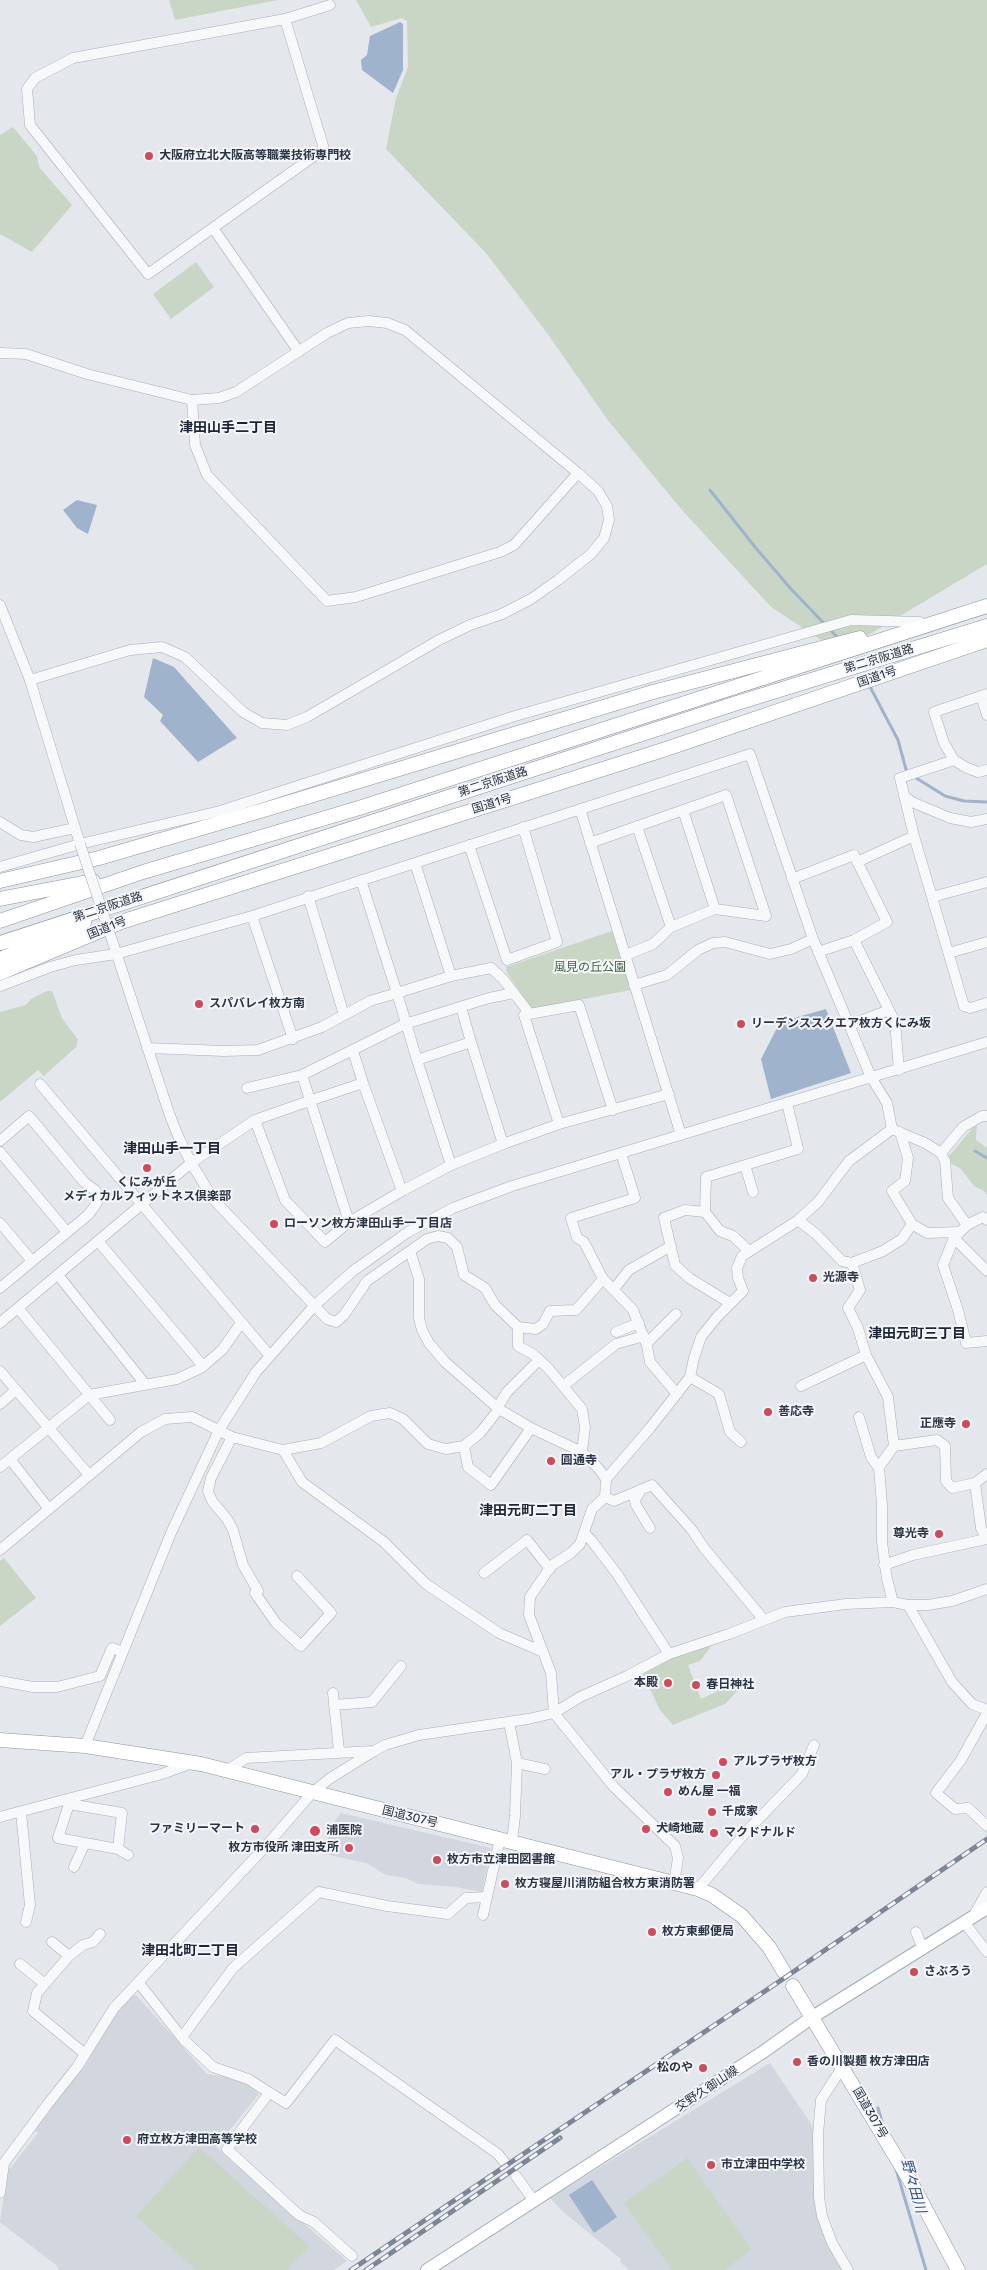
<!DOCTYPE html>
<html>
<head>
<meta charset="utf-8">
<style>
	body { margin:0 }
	canvas { display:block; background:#e4e7ec }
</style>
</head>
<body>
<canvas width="987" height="2270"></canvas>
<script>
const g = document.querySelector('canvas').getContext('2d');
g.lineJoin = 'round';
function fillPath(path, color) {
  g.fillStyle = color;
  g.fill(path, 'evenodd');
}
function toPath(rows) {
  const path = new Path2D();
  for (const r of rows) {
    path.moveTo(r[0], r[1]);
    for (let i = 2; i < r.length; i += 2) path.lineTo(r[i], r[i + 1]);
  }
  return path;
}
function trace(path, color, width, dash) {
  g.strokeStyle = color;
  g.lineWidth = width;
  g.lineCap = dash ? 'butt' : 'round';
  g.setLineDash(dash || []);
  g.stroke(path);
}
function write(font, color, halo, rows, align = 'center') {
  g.font = font + ' Rubik,"Noto Sans JP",sans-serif';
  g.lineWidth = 4;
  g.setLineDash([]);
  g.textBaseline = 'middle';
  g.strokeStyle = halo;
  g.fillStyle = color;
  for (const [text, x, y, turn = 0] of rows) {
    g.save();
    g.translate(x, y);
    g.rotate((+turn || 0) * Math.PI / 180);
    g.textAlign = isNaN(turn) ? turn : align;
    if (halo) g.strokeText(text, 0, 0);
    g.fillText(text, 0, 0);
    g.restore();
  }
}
const built = toPath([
	[341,1813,491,1848,482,1892,456,1887,418,1884,406,1878,386,1875,366,1863,325,1854,329,1829],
	[136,1995,207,2074,242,2079,259,2094,216,2147,347,2261,334,2270,59,2270,56,2265,0,2222,7,2172,38,2133,34,2129,85,2066,116,2012,131,1996],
	[770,2063,818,2134,819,2197,847,2267,841,2270,629,2270,620,2262,621,2259,562,2211,550,2198]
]);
const green = toPath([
	[169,0,278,0,175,20],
	[356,0,987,0,987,564,860,640,821,640,771,607,681,509,607,419,547,333,486,253,386,149,396,98,408,67,407,21,402,18,371,27],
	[13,127,37,156,39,167,72,205,32,252,0,234,0,135],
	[196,262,214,287,171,319,153,294],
	[612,931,631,990,532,1009,507,973,506,967],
	[47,991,52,991,62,1018,78,1040,76,1047,44,1076,38,1070,0,1102,0,1012,26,1005,31,999],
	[977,1123,976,1140,987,1148,987,1195,983,1190,975,1187,960,1168,952,1164,949,1156],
	[4,1558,36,1598,0,1626,0,1561],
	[711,1644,710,1648,700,1661,688,1665,701,1699,736,1682,744,1684,725,1704,673,1725,660,1710,642,1672,670,1657],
	[199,2147,309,2246,287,2270,196,2270,136,2216],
	[687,2158,752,2250,724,2270,672,2270,624,2203]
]);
const water = toPath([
	[400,22,403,24,403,70,393,93,362,70,361,60,367,55,370,36],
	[77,500,97,505,88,534,77,528,63,510],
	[153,658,174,667,237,738,198,762,160,721,163,715,144,697],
	[826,1009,851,1073,771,1099,761,1059,780,1022],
	[592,2180,617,2217,594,2233,569,2195]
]);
const stream = toPath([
	[710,490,755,547,791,589,840,640],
	[868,683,898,740,907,773],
	[913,776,945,796,964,801,987,802],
	[975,1151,987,1158],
	[878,2108,882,2122],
	[896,2169,926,2270]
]);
const minor = toPath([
	[285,19,324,149,148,274,30,125,27,89,35,78,73,58,285,19,330,5],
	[213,228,299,352],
	[0,353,26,354,87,374,192,400,219,398,236,392,327,333,348,323,369,321,387,323,405,330,578,473,598,491,607,506,609,520,604,538,591,554,558,580,531,599,502,614,470,625,439,640,307,717,287,725,262,723,243,712,185,657,162,647,130,650,30,680],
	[192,400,195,445,207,475,327,601,356,597,500,552,514,545,578,473],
	[0,605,30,680,80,844],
	[987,694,934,712,944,743,954,760,967,768,978,772,987,770],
	[981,696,987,715],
	[954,760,900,778,914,836,964,1006,970,1008,987,1003],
	[904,796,912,802,950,818,971,822,987,819],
	[580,809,681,1135],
	[683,810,715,909],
	[0,822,21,835,33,837,75,828],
	[637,826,671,927],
	[590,843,726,795,766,916,715,909,671,927,653,944,626,955],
	[469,845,507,960,557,942,523,827],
	[857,862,914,836],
	[0,867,80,844,220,811,515,716,851,620,920,622],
	[792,879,854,855,887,922,854,940,818,952],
	[361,880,397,993,451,976,415,863],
	[308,896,344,1015],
	[932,897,987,882],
	[252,916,293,1039],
	[112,940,169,1113,178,1136,191,1163,214,1200,327,1319,336,1322,344,1315,367,1281,427,1239,438,1236,448,1238,457,1247,464,1275,485,1288,495,1305,518,1327,536,1329,543,1324,550,1311,576,1310,603,1279],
	[854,940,895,1022,899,1070],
	[949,953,987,942],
	[451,976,491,968,503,979,530,1014],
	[634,985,667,975,698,950,713,943,725,942,770,954,791,949,813,939],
	[0,986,50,967,76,960,116,954,252,916,750,754,813,939,871,1077,887,1103,892,1129],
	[461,1007,471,1042],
	[850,1025,889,1010],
	[147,1048,224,1051,258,1050,322,1027,370,1001,397,993,417,1060],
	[353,1051,363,1083],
	[302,1075,349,1222],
	[40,1084,270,1356],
	[247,1088,302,1075,405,1024,489,998,514,993],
	[255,1120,285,1200,325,1242,349,1222,402,1191,451,1165,503,1144,559,1124,669,1094],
	[559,1124,524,1015,579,1005,613,1110],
	[892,1129,925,1143,941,1153,945,1161,948,1198,967,1225,954,1238,943,1265,958,1310,966,1343,987,1341],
	[900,1132,908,1158,905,1181,892,1191,912,1224],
	[0,1141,29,1116,84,1182,96,1191,97,1203,88,1215,0,1288],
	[0,1152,67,1232],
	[621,1153,635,1198,571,1218,577,1238,584,1242,603,1279,633,1310,647,1346,650,1362,677,1394],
	[941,1153,963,1127,982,1116,987,1116],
	[451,1165,417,1060,471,1042,503,1144],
	[745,1165,753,1192],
	[705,1212,706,1177,798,1149,787,1103],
	[798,1220,816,1234,842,1261,852,1263,860,1290,848,1308,858,1328,866,1355,888,1397,894,1446,879,1467,882,1505,882,1542,887,1579,893,1602],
	[0,1223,32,1261],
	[967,1225,983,1217,987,1220],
	[954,1238,987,1271],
	[98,1241,203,1366],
	[410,1251,419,1279,419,1318,422,1330,429,1343,445,1362,499,1409,531,1428,582,1452,599,1469,606,1479,605,1497,592,1509,580,1544,571,1553,551,1566,530,1597,529,1615,551,1673,554,1713,614,1787,675,1846,678,1858,674,1883],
	[852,1263,883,1251,902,1239,912,1224,927,1233,958,1232],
	[58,1275,145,1384],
	[614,1289,629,1270,671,1246],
	[730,1303,689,1278,675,1265,664,1218,685,1210,705,1212,720,1231,733,1236,749,1251],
	[18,1308,110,1420],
	[0,1323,191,1163,255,1120,309,1101,363,1083,402,1191],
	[518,1327,518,1346,533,1354,548,1368,582,1409,585,1427,582,1452],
	[616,1332,639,1323],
	[646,1344,676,1314],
	[0,1371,89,1475],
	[690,1377,719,1394,730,1432,741,1442],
	[563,1386,616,1344,644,1336],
	[801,1386,866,1355],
	[0,1404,16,1390],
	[497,1408,507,1392,539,1360],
	[859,1417,871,1457,879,1468],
	[232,1437,211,1478,208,1491,212,1501,227,1519,233,1530,243,1565,258,1591],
	[464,1446,468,1467,491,1485,531,1428],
	[894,1446,937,1440,945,1446,946,1481,952,1488,975,1483,987,1474],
	[283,1450,302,1482,384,1542,426,1584,499,1633,543,1652],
	[10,1459,49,1509],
	[0,1467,89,1395,177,1379,201,1368,222,1350,241,1323],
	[606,1479,650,1428,690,1377,694,1358,701,1337,717,1317,743,1291,738,1278,737,1268,742,1256,797,1221,818,1202,849,1161,892,1129],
	[641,1490,635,1500,636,1505,650,1528],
	[605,1497,614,1501,652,1485,692,1530,704,1548,764,1620],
	[585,1534,591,1540,617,1574,669,1654],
	[0,1550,141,1432,165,1419,192,1417,232,1437,283,1450,321,1443,371,1416,390,1413,403,1419,428,1444,446,1449,464,1446,480,1433,499,1409],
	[884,1565,913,1555,986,1539,981,1528,975,1483],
	[484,1573,527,1540,550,1569],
	[255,1593,276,1623,301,1646,331,1613,297,1576],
	[908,1605,952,1682,972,1704,987,1710],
	[0,1681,33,1687,57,1687,100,1676,112,1648,123,1652],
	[333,1693,339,1751],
	[334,1705,372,1702,401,1666],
	[987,1713,961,1760,936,1793,955,1809,968,1808,987,1826],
	[509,1722,517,1763,515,1816,512,1841],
	[85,1746,171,1533,219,1430,256,1372,315,1305,353,1271,408,1232,453,1208,512,1186,987,1042],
	[517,1763,545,1769],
	[226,1771,246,1758,373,1751],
	[68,1799,69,1804,58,1838,118,1849,128,1855],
	[69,1804,122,1813,118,1849],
	[21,1812,30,1905,26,1922],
	[0,1817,162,1774,192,1763],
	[74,1867,85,1843],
	[698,1889,745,1833,802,1774,814,1745],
	[483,1915,500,1839],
	[973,1917,987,1892],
	[964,1922,987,1952],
	[916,1932,923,1949],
	[52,1942,69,1956],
	[20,1964,45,1984],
	[138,1982,184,2040,213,2067,248,2079,286,2103,335,2040,498,2154,505,2163],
	[182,2037,233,1968,319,1892,387,1906,448,1914,466,1898,487,1897],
	[85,2054,33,2011,37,1993,69,1956,83,1945,93,1942,100,1934],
	[843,2066,821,2100,818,2134,819,2197,822,2216,832,2243,848,2270],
	[269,2093,227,2149,299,2215,314,2222,352,2256],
	[516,2176,534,2201],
	[0,2193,4,2163,47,2105,77,2067,114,2008,266,1846,312,1793,329,1779,374,1751,385,1745,419,1735,528,1719,554,1713,580,1697,627,1676,669,1654,729,1634,785,1612,846,1604,893,1602,908,1605,928,1605,952,1601,987,1589]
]);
const major = toPath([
	[427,2270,763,2052,811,2018,987,1908]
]);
const highway = toPath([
	[0,881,99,858,267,809,653,692,860,638],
	[0,899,93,881],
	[0,921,143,872,359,808,987,606],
	[0,943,737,703,987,626],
	[0,959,84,923],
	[0,973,121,922,663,750,987,640],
	[0,1740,85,1746,201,1764,698,1889,712,1895,742,1916,769,1947,784,1972],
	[793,1986,912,2184,958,2270]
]);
const rail = toPath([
	[351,2270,777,1983,987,1839],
	[366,2270,560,2138]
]);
const minorBridge = toPath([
	[80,844,112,940]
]);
const markers = [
	[149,156,5,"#d1495b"],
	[199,1004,5,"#d1495b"],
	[741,1024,5,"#d1495b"],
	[147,1168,5,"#d1495b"],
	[274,1224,5,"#d1495b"],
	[813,1278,5,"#d1495b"],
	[768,1412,5,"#d1495b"],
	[966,1424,5,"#d1495b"],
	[551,1461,5,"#d1495b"],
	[939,1534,5,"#d1495b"],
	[668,1683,5,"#d1495b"],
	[696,1685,5,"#d1495b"],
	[723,1762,5,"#d1495b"],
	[716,1775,5,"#d1495b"],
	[668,1792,5,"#d1495b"],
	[712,1812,5,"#d1495b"],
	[255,1829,5,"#d1495b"],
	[646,1829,5,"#d1495b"],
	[315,1831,6,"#d1495b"],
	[714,1833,5,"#d1495b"],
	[349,1848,5,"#d1495b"],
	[437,1860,5,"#d1495b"],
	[505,1884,5,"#d1495b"],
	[652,1932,5,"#d1495b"],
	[914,1972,5,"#d1495b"],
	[797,2062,5,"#d1495b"],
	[703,2068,5,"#d1495b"],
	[127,2140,5,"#d1495b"],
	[711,2165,5,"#d1495b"]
];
const poiNames = [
	["大阪府立北大阪高等職業技術専門校",159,156],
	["スパバレイ枚方南",209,1004],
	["リーデンススクエア枚方くにみ坂",751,1024],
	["くにみが丘",147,1183,"center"],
	["メディカルフィットネス倶楽部",147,1197,"center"],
	["ローソン枚方津田山手一丁目店",284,1224],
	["光源寺",823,1278],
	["善応寺",778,1412],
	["正應寺",956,1424,"right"],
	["圓通寺",561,1461],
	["尊光寺",929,1534,"right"],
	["本殿",658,1683,"right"],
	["春日神社",706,1685],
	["アルプラザ枚方",733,1762],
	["アル・プラザ枚方",706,1775,"right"],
	["めん屋 一福",678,1792],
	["千成家",722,1812],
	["ファミリーマート",245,1829,"right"],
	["犬崎地蔵",656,1829],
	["浦医院",326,1831],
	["マクドナルド",724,1833],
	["枚方市役所 津田支所",339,1848,"right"],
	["枚方市立津田図書館",447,1860],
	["枚方寝屋川消防組合枚方東消防署",515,1884],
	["枚方東郵便局",662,1932],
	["さぶろう",924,1972],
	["香の川製麺 枚方津田店",807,2062],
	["松のや",693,2068,"right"],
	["府立枚方津田高等学校",137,2140],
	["市立津田中学校",721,2165]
];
const streetNames = [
	["第二京阪道路",879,659,-17],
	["国道1号",877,677,-19],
	["第二京阪道路",493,782,-18],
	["国道1号",492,804,-17],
	["第二京阪道路",108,907,-18],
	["国道1号",107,928,-22],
	["国道307号",410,1817,14],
	["交野久御山線",707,2089,-33],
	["国道307号",870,2113,60]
];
const parkNames = [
	["風見の丘公園",590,968]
];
const neighbourhoodNames = [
	["津田山手二丁目",228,428],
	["津田山手一丁目",172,1149],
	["津田元町三丁目",917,1334],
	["津田元町二丁目",528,1511],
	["津田北町二丁目",190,1951]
];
const waterNames = [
	["野々田川",913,2186,74]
];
fillPath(built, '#d2d6de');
fillPath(green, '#c9d6c5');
fillPath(water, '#9fb4cc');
trace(stream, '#9fb4cc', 3);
trace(minor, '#a9aeb7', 11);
trace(major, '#a3abb8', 14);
trace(highway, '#8b94a3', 15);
trace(minor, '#f7f8fa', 10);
trace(major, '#fff', 12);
trace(highway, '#fff', 14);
trace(rail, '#7d8696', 5);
trace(rail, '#f4f6f9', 3, [9]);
trace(minorBridge, '#a9aeb7', 11, []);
trace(minorBridge, '#f7f8fa', 10);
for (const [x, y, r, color] of markers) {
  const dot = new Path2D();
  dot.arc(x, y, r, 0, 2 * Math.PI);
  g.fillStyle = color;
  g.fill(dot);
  trace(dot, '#f4f6f9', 2);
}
write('bold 12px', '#2b3445', '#f4f6f9', poiNames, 'left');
write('12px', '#2b3445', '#f4f6f9', streetNames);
write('12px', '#3f6138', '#f4f6f9', parkNames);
write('bold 14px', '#1d2536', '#f4f6f9', neighbourhoodNames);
write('italic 14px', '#34527a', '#f4f6f9', waterNames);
</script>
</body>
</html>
